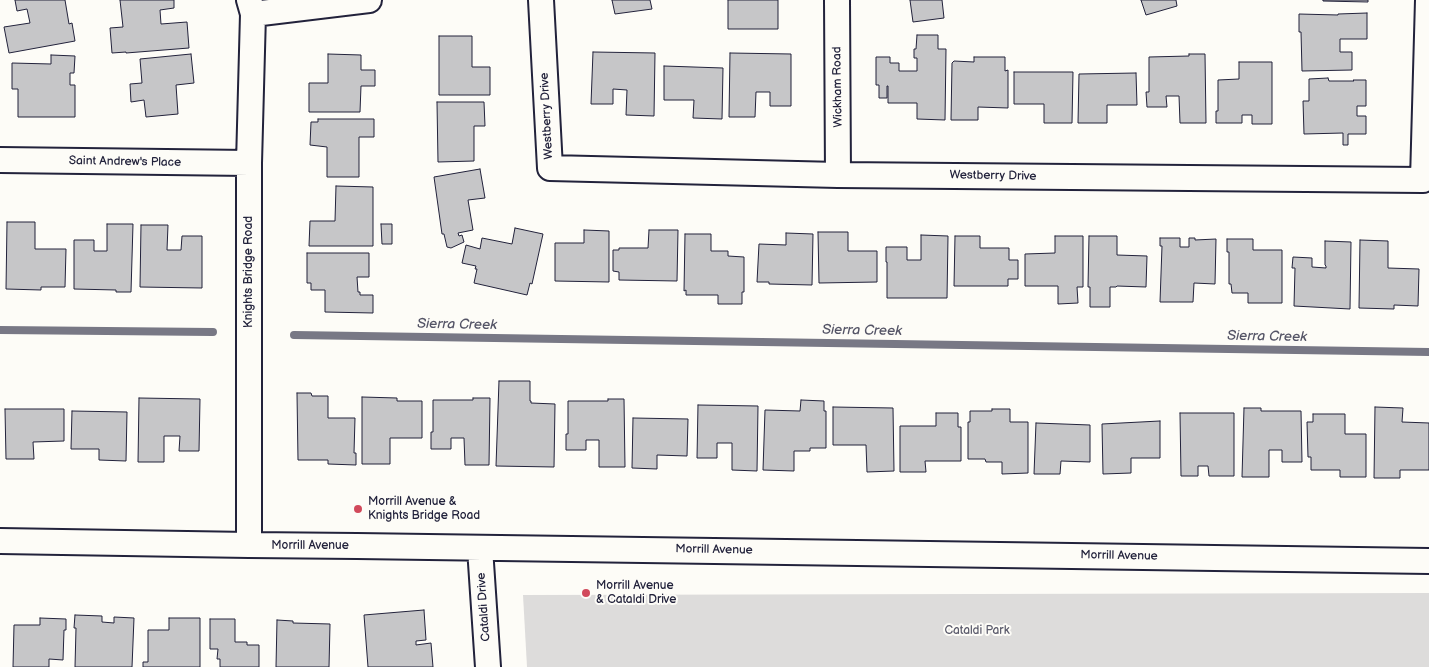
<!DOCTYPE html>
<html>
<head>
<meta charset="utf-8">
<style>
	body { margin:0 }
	canvas { display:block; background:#fdfcf7 }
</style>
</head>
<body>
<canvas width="1429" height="667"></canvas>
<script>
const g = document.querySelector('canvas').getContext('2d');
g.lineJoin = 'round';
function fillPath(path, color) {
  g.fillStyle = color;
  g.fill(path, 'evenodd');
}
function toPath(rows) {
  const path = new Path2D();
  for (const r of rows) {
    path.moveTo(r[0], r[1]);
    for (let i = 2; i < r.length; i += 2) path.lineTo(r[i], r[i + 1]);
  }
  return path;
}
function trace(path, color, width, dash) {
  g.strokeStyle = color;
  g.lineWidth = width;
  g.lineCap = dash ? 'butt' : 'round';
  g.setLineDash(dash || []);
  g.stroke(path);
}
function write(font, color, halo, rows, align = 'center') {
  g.font = font + ' "Balsamiq Sans",sans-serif';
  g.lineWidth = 4;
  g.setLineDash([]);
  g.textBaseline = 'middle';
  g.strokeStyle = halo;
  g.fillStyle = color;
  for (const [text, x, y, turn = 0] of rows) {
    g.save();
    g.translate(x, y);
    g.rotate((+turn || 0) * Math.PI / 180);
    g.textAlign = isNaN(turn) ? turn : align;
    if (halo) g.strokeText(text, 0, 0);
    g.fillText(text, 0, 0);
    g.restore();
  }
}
const green = toPath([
	[1429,593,1429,667,527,667,523,595]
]);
const stream = toPath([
	[0,330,213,332],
	[294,335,1429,352]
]);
const building = toPath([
	[15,0,65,0,69,24,72,23,75,41,9,53,4,27,30,23,27,9,17,11,15,0],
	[120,0,174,0,174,8,160,10,161,24,187,22,189,48,126,53,126,52,112,53,110,28,123,27,120,0],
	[612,0,650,0,652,9,615,14,612,0],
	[728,0,778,0,778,29,728,29,728,0],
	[910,0,942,0,944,18,913,22,910,0],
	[1141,0,1176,0,1177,6,1146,15,1141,0],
	[1323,0,1368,0,1368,2,1323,1,1323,0],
	[1367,13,1367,39,1340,39,1340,52,1352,52,1352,70,1302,71,1301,32,1299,32,1299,14,1338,15,1338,14,1367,13],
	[917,35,938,35,938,49,946,49,945,120,917,119,917,103,888,103,888,86,887,86,887,98,879,98,879,85,876,85,876,57,890,57,890,63,899,63,899,71,917,71,917,58,914,58,914,49,916,49,917,35],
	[439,36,472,36,472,67,490,67,490,95,439,95,439,36],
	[593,52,655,53,654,116,626,115,627,90,613,89,613,104,591,104,593,52],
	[730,53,791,54,791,106,770,106,770,92,756,92,755,117,729,117,730,53],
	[191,54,194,83,176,85,178,114,146,117,144,100,131,102,130,84,142,83,140,59,191,54],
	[328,54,361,55,361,70,375,70,375,86,361,86,360,112,309,112,309,83,328,83,328,54],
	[1189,54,1205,54,1206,123,1180,123,1179,96,1166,96,1167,107,1147,107,1146,92,1149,92,1149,57,1189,56,1189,54],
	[51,55,75,56,74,73,70,73,70,85,75,85,75,117,18,117,18,89,12,89,12,63,51,64,51,55],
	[974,57,1005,57,1005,71,1008,70,1008,108,978,107,978,120,951,120,952,63,954,61,974,62,974,57],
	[1239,62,1272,62,1272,124,1252,124,1252,115,1242,115,1242,123,1216,123,1216,111,1218,111,1218,80,1239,79,1239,62],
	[664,66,723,68,722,119,693,118,694,100,664,100,664,66],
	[1014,72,1073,72,1072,123,1044,123,1044,104,1014,104,1014,72],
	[1136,73,1137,105,1107,105,1107,123,1078,123,1079,74,1136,73],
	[1328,78,1329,81,1354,81,1353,80,1366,80,1366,106,1357,106,1357,116,1366,116,1366,134,1348,134,1348,145,1343,145,1343,133,1304,134,1303,101,1309,101,1309,79,1328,78],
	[437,102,484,102,485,126,474,126,474,161,438,162,437,102],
	[318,119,374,119,374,137,359,137,359,177,327,177,327,147,310,145,311,122,318,122,318,119],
	[480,169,485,198,468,200,473,230,458,233,459,236,462,235,464,242,451,248,447,247,444,234,442,234,434,177,480,169],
	[336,186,373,187,373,246,309,246,310,221,335,221,336,186],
	[7,222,35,222,35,249,66,249,65,287,41,287,41,290,6,289,7,222],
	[107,224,133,224,131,292,116,292,116,290,74,289,74,240,94,240,94,251,107,251,107,224],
	[381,224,392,224,392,244,382,244,381,224],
	[141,225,168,225,167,250,181,250,182,236,202,236,202,288,140,287,141,225],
	[515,228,543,234,532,284,530,283,527,295,474,283,477,269,475,269,476,266,462,263,466,245,480,249,482,238,512,244,515,228],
	[584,230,609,231,609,282,555,281,555,243,584,243,584,230],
	[649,230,678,230,677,281,619,280,619,272,613,271,613,250,619,250,619,248,648,248,649,230],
	[818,232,848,232,848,251,877,251,877,282,819,283,818,232],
	[786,233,813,234,812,285,769,284,769,282,757,282,759,244,786,245,786,233],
	[685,234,711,234,711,251,728,251,728,256,744,257,744,292,742,292,742,304,718,304,718,295,686,295,686,290,684,291,685,234],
	[921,235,948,236,947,298,887,298,887,262,886,262,886,247,907,247,907,260,921,260,921,235],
	[955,236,980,236,980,248,1009,248,1009,260,1018,260,1018,279,1008,279,1008,286,954,286,955,236],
	[1055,236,1083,236,1083,287,1077,287,1078,303,1058,304,1058,286,1025,286,1025,254,1055,253,1055,236],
	[1089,236,1117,236,1117,255,1147,256,1146,287,1117,286,1116,287,1110,287,1110,307,1090,307,1090,287,1088,287,1089,236],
	[1160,238,1180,238,1180,247,1189,247,1189,238,1195,238,1195,240,1216,239,1215,284,1194,283,1193,302,1160,302,1162,246,1160,246,1160,238],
	[1227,239,1253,239,1253,250,1282,250,1282,303,1248,303,1248,293,1232,293,1231,284,1229,284,1229,252,1227,252,1227,239],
	[1360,240,1388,241,1388,268,1419,269,1418,306,1394,305,1394,309,1359,308,1360,240],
	[1325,241,1351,242,1350,309,1294,306,1295,268,1292,268,1293,257,1312,258,1312,267,1326,268,1326,266,1325,265,1325,241],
	[307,253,369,253,369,277,357,277,358,292,360,292,360,295,373,295,373,313,325,312,325,290,311,290,311,283,307,283,307,253],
	[499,381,530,381,530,401,531,401,531,403,555,404,554,467,496,466,499,381],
	[297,393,311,393,312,396,328,396,328,418,355,418,354,453,356,453,356,465,328,464,328,460,298,460,297,393],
	[362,397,397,398,397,401,422,401,422,438,390,438,390,464,362,464,362,397],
	[139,398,200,399,199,451,179,451,180,436,164,436,164,462,138,462,139,398],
	[473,398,490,398,489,465,465,465,464,438,451,438,451,449,431,449,431,432,433,432,433,400,473,400,473,398],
	[608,399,624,399,625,467,599,467,599,440,586,440,586,450,566,450,566,434,568,434,568,401,608,401,608,399],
	[801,400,824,401,824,411,826,411,826,448,810,448,810,451,794,451,794,471,763,470,765,410,800,411,801,400],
	[698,405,758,406,757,471,732,470,732,443,717,443,717,458,697,458,698,405],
	[833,407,893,408,894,471,867,472,866,445,833,445,833,407],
	[1375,407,1403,408,1402,422,1429,423,1429,470,1400,470,1400,478,1374,478,1375,407],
	[1244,408,1261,408,1261,411,1301,411,1302,462,1282,462,1282,450,1269,450,1269,477,1242,477,1244,408],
	[5,409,64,409,64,441,33,442,34,459,6,459,5,409],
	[992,409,1010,409,1010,422,1028,422,1028,473,1002,474,1002,462,986,462,985,459,968,459,968,422,970,422,970,411,992,411,992,409],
	[72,411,127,412,126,461,99,460,99,449,71,449,72,411],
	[936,413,958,413,958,427,961,427,961,461,925,461,926,472,900,472,900,426,936,426,936,413],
	[1180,413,1234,413,1234,476,1209,476,1208,466,1198,466,1198,476,1181,476,1180,413],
	[1313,414,1345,414,1345,434,1366,434,1366,477,1340,477,1340,470,1311,470,1311,457,1308,457,1307,422,1313,422,1313,414],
	[633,418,688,419,687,456,657,455,657,469,632,468,633,418],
	[1160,421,1160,458,1131,458,1131,473,1103,474,1102,424,1160,421],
	[1036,423,1090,425,1090,462,1061,461,1060,474,1034,474,1036,423],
	[424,610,426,640,416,641,416,645,431,643,433,667,368,667,364,615,424,610],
	[75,615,102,616,102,622,114,623,114,617,134,618,132,667,75,667,76,628,74,628,75,615],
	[40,618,66,619,66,630,64,630,63,660,49,659,49,667,13,667,14,625,40,625,40,618],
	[169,618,200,618,200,667,143,667,143,662,148,662,148,630,169,630,169,618],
	[210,619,235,619,235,642,247,642,247,645,259,645,259,667,220,667,220,659,217,659,218,649,210,649,210,619],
	[277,620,293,621,293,623,330,624,329,667,276,667,277,620]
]);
const minor = toPath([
	[249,0,253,14,249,163,249,545],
	[541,0,550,168,838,175,1423,180,1428,0],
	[837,0,838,175],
	[253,14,369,0],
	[0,160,249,163],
	[0,541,249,545,357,546,1429,561],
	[480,548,488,667]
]);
const markers = [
	[358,509,5,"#d1495b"],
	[586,593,5,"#d1495b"]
];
const streetNames = [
	["Wickham Road",838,87,-91],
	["Westberry Drive",547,116,-93],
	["Saint Andrew's Place",125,162,1],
	["Westberry Drive",993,176,1],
	["Knights Bridge Road",249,272,-90],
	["Morrill Avenue",310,546],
	["Morrill Avenue",714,550,1],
	["Morrill Avenue",1119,556,1],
	["Cataldi Drive",484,607,-94]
];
const poiNames = [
	["Morrill Avenue &",368,502],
	["Knights Bridge Road",368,516],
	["Morrill Avenue",596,586],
	["& Cataldi Drive",596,600]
];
const parkNames = [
	["Cataldi Park",977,631]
];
const waterNames = [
	["Sierra Creek",457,325,1],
	["Sierra Creek",862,331,1],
	["Sierra Creek",1267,337,1]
];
fillPath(green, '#dddcdb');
trace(stream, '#787885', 8);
fillPath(building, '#c6c6c8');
trace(building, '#22223b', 1);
trace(minor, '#22223b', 28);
trace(minor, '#fdfcf7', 24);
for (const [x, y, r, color] of markers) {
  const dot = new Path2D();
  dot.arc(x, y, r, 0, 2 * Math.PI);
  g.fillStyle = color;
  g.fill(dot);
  trace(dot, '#fdfcf7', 2);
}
write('12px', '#22223b', '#fdfcf7', streetNames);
write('12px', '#22223b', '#fdfcf7', poiNames, 'left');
write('12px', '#5a5a6b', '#fdfcf7', parkNames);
write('italic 14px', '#545466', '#fdfcf7', waterNames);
</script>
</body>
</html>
